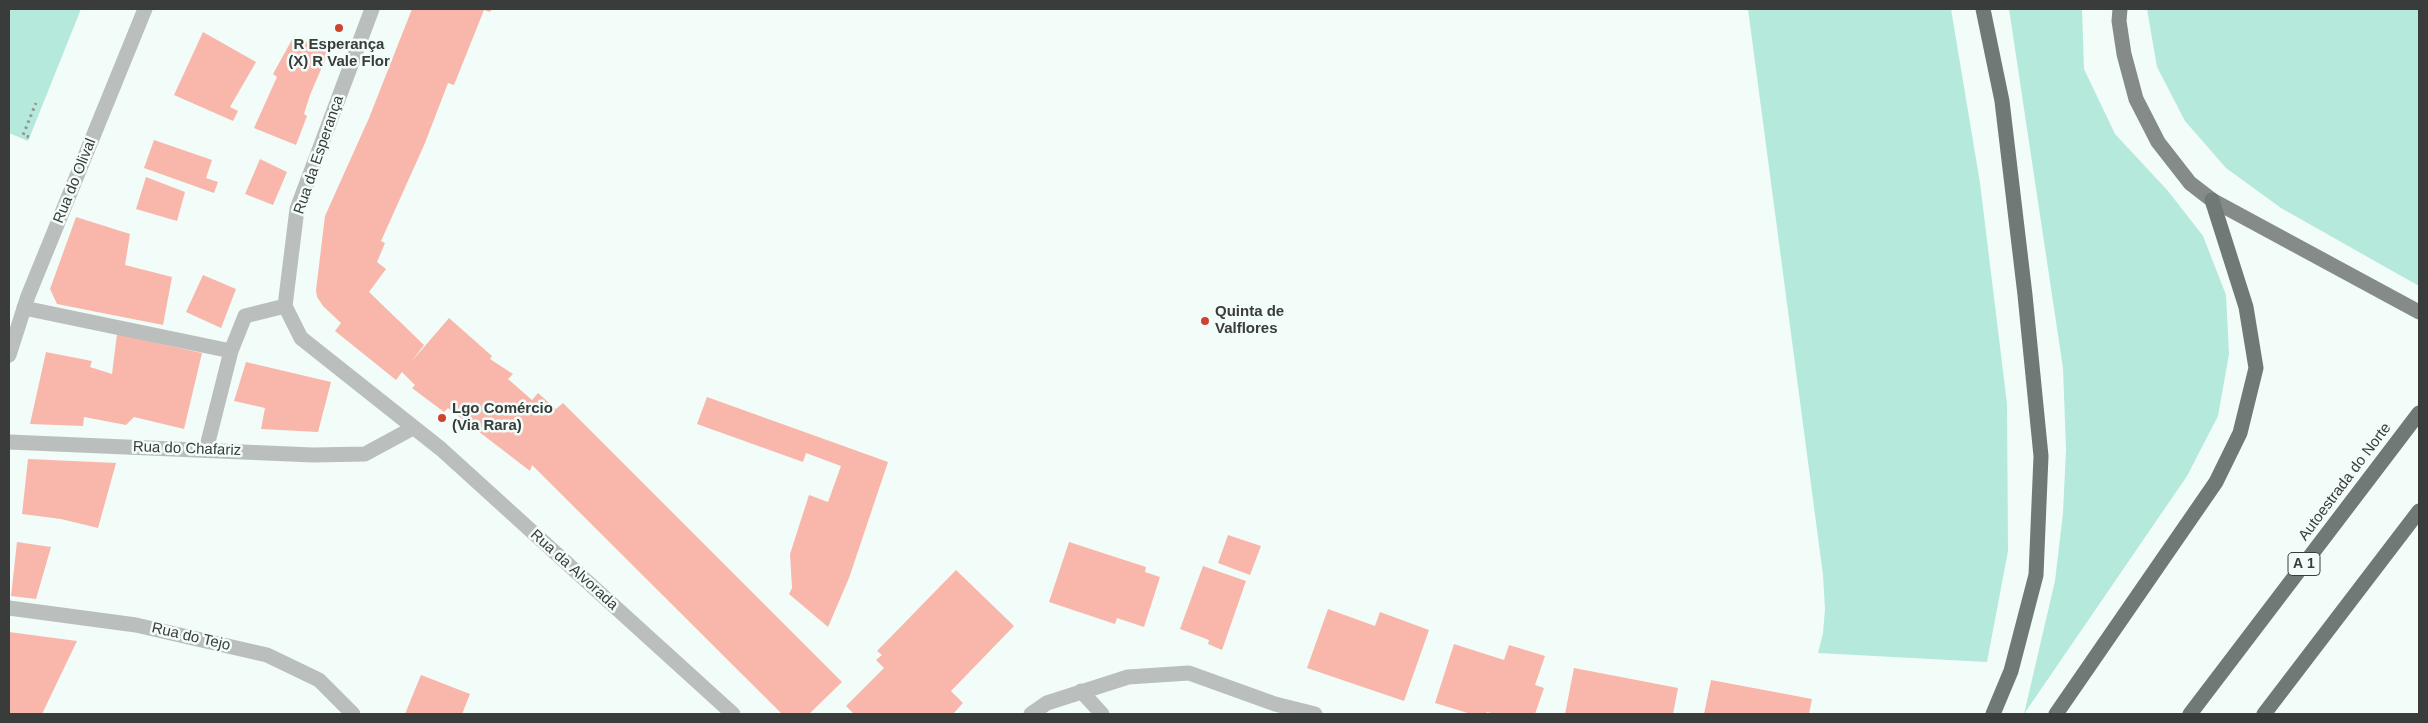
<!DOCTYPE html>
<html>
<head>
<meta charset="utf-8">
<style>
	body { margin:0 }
	#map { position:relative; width:2428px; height:723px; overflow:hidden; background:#f2fcf9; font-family:Helvetica,sans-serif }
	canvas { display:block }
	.frame { position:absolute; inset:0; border:10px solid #393c3b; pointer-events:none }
</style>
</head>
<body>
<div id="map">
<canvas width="2428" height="723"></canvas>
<div class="frame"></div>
</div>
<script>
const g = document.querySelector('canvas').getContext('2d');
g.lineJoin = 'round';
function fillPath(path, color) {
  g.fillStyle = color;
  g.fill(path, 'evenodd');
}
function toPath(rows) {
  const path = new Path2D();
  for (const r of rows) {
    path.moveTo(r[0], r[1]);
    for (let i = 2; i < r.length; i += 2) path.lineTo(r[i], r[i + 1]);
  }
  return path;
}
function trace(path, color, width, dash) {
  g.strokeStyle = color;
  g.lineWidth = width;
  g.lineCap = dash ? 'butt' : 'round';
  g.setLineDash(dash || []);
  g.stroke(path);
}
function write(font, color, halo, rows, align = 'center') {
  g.font = font + ' Helvetica,sans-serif';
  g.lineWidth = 5;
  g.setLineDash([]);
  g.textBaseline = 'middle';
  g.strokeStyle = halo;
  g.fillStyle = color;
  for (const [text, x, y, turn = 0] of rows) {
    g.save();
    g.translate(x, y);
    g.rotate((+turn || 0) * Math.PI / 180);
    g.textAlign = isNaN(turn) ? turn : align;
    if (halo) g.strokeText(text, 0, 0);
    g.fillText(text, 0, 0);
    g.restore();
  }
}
const green = toPath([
	[9,9,81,9,28,141,9,133],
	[1748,9,1951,9,1980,183,2007,404,2008,551,1987,662,1818,653,1823,633,1825,609,1823,575],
	[2009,9,2082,9,2084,69,2115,134,2168,191,2203,236,2226,295,2229,354,2218,416,2187,476,2024,714,2055,581,2063,513,2066,449,2063,368],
	[2147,9,2419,9,2419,286,2281,208,2226,168,2185,121,2157,67]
]);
const building = toPath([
	[412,9,492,9,490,12,484,10,454,85,448,83,425,143,381,241,385,243,377,262,386,269,369,292,424,345,412,361,449,318,492,356,490,359,513,374,508,379,532,400,538,393,556,409,563,403,842,682,809,714,782,714,532,465,530,471,448,408,444,412,412,388,415,385,402,372,396,380,335,331,341,323,323,306,317,297,316,290,325,216,369,118],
	[203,32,256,62,230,107,238,111,233,121,174,95],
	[294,36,328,53,310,95,304,114,307,116,296,145,254,128,277,77,273,74],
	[154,140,212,160,206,178,218,182,214,193,144,168],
	[260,159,287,172,273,205,245,194],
	[146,177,185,192,177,221,136,209],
	[76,217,130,234,125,265,172,277,163,325,57,304,50,289],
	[203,275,236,289,221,328,186,312],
	[117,334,202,353,184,429,134,417,126,425,84,417,83,426,30,424,46,352,92,361,90,367,112,374],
	[246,362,331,382,318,432,261,429,265,408,234,401],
	[707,397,888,462,849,578,828,627,789,594,792,588,790,554,809,495,828,502,841,466,806,453,803,462,697,424],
	[28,459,116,463,98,528,61,519,22,514],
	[1228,535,1261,546,1250,575,1218,563],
	[17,542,51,547,36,599,11,596],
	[1069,542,1146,567,1145,572,1160,577,1144,627,1117,618,1115,624,1049,602],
	[1203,566,1246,581,1222,650,1208,644,1209,640,1180,629],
	[956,570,1014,626,951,691,963,703,953,714,854,714,846,706,884,668,876,660,882,655,877,651],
	[1328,609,1375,626,1380,612,1429,630,1404,701,1307,668],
	[9,632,77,641,42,714,9,714],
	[1454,644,1504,660,1509,645,1545,656,1535,685,1544,688,1535,714,1495,714,1487,712,1486,714,1471,714,1435,703],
	[1574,668,1678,688,1673,714,1565,714],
	[421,675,470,694,462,714,405,714],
	[1711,680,1812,699,1809,714,1704,714]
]);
const path = toPath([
	[29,137,23,135,36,103]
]);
const pedestrian = toPath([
	[24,308,231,351]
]);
const minor = toPath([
	[372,9,297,209,285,306,301,338,441,449,733,714],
	[9,442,313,455,365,454,413,428],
	[206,450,231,351,245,316,285,306],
	[9,608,136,625,267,655,319,680,353,714],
	[1081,691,1102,714],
	[1031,714,1047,703,1128,677,1189,673,1275,704,1315,714]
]);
const tertiary = toPath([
	[9,355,28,296,145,9]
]);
const primary = toPath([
	[2120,9,2119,21,2124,54,2136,99,2158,142,2190,183,2212,200,2419,312]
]);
const motorway = toPath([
	[1983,9,2002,101,2025,295,2041,456,2036,575,2011,671,1993,714],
	[2056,714,2216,482,2240,433,2256,368,2246,307,2212,200],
	[2190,714,2419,413],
	[2264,714,2419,511]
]);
const markers = [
	[339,28,5,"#cf4331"],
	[1205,321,5,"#cf4331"],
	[442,418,5,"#cf4331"]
];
const shields = [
	[2304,564,32]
];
const shieldNames = [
	["A 1",2304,564]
];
const poiNames = [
	["R Esperança",339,45,"center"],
	["(X) R Vale Flor",339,62,"center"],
	["Quinta de",1215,312],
	["Valflores",1215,329],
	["Lgo Comércio",452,409],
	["(Via Rara)",452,426]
];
const streetNames = [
	["Rua da Esperança",319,155,-71],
	["Rua do Olival",75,181,-68],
	["Rua do Chafariz",187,449,2],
	["Autoestrada do Norte",2345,482,-53],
	["Rua da Alvorada",574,570,42],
	["Rua do Tejo",191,637,13]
];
fillPath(green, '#b5e9db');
fillPath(building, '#f9b7ab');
trace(path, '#909795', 3, [2.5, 4]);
trace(pedestrian, '#babebd', 15);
trace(minor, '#babebd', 15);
trace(tertiary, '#babebd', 15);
trace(primary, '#848b89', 15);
trace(motorway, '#717977', 15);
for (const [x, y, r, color] of markers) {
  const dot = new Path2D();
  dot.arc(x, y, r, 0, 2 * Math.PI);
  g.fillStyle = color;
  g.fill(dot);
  trace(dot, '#f2fcf9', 2);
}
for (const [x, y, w] of shields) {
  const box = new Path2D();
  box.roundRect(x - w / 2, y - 11.5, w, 23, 4);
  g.fillStyle = '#f2fcf9';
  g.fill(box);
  trace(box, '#393c3b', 1);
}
write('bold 14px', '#393c3b', null, shieldNames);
write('bold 15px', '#393c3b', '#f2fcf9', poiNames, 'left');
write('15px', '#393c3b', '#f2fcf9', streetNames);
</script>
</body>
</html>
